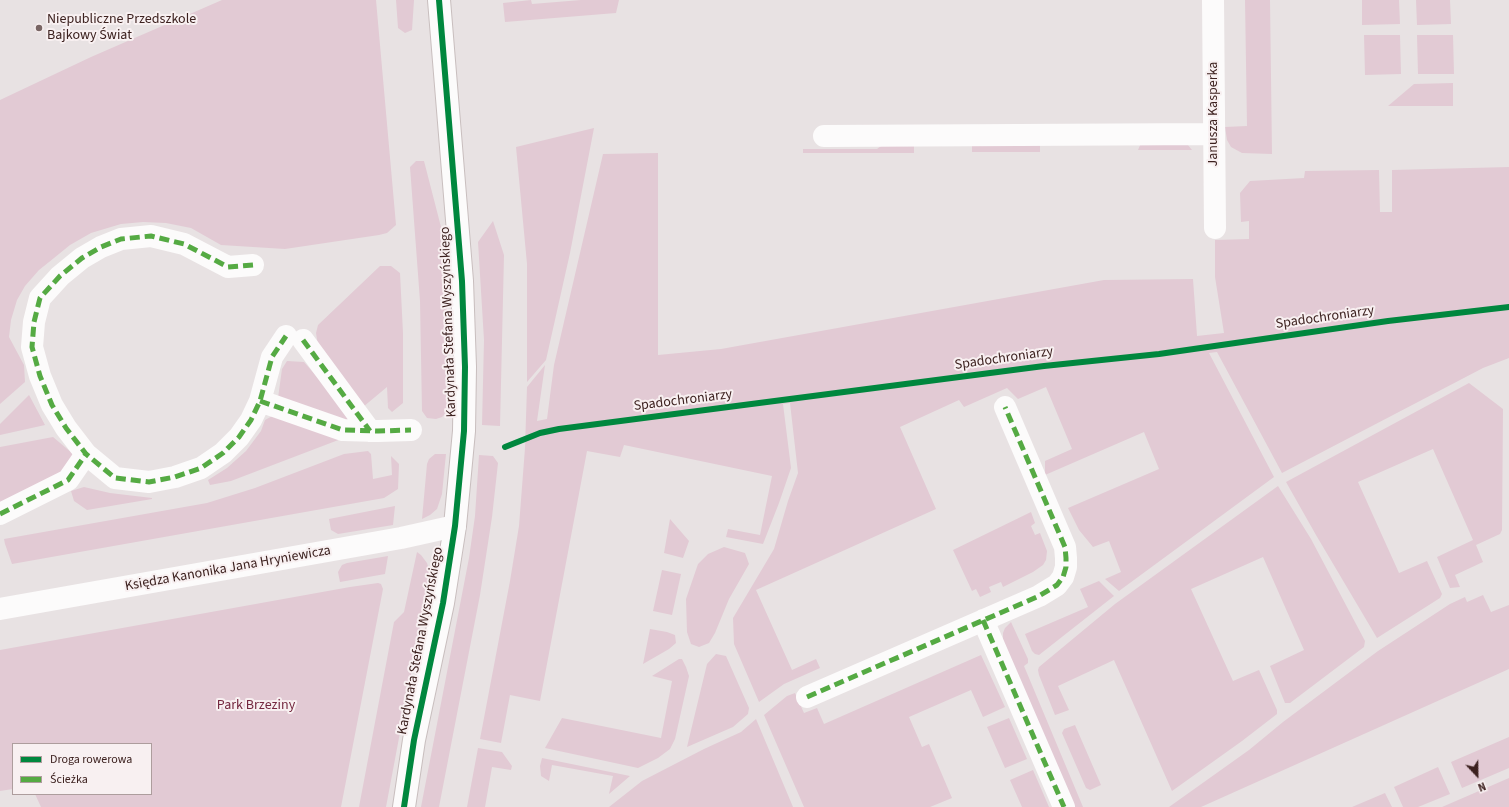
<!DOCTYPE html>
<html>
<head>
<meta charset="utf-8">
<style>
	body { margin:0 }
	#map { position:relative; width:1509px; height:807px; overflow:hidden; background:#e8e2e3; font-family:"Source Sans 3",sans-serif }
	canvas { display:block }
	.legend { position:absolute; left:12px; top:743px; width:140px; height:52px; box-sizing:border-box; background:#f8f0f1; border:1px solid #ad9d9d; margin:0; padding:5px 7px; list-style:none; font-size:12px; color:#3c211f }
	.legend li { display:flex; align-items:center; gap:8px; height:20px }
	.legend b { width:20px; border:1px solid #ad9d9d }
	.north { position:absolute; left:1457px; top:755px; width:40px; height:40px; -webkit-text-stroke:3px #f8f0f1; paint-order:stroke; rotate:158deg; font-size:11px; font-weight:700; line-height:16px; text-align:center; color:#3c211f }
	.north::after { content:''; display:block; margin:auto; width:14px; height:18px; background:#3c211f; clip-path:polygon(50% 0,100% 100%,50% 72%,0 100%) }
</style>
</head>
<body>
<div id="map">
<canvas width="1509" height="807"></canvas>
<ul class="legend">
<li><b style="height:5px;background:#00873e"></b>Droga rowerowa</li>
<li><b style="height:5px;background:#55aa43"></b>Ścieżka</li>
</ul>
<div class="north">N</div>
</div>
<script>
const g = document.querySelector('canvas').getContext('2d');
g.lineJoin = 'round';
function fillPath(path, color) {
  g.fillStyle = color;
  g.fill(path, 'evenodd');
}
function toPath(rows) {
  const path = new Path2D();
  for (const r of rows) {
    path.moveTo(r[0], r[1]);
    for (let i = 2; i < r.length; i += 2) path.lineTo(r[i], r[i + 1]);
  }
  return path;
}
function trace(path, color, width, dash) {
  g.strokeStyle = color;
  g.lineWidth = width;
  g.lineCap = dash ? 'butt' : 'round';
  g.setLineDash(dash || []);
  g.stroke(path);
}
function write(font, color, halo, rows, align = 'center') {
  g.font = font + ' "Source Sans 3",sans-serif';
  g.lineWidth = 4;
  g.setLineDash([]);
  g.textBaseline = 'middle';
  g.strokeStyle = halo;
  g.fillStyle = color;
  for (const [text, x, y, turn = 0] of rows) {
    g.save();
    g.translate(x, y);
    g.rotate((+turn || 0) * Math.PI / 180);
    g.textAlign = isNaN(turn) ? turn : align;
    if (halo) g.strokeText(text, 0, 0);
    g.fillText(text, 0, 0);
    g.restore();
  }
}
const green = toPath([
	[222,0,376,0,396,225,387,233,379,235,285,249,221,245,191,228,166,223,143,222,121,224,91,233,70,245,54,258,39,270,25,286,17,300,11,320,9,337,24,365,25,382,0,404,0,100,91,57],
	[396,0,414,0,412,30,405,33,398,28],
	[531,0,532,4,581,0,619,0,616,13,505,22,503,3],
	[1245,0,1270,0,1272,154,1242,153,1231,147,1227,140,1225,127,1247,126],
	[1362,0,1399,0,1400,24,1362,25],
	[1416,0,1450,0,1451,24,1417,25],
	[1364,35,1400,35,1401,74,1365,75],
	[1417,35,1453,35,1454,74,1418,74],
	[1453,83,1453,106,1388,106,1414,84],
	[594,128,570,253,546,360,527,382,527,264,516,147],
	[885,143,914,143,914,153,803,153,803,149,877,149],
	[972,143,1040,143,1040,152,972,152],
	[1141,143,1188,145,1192,150,1138,150],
	[658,153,658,355,721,349,1104,280,1193,279,1197,336,1224,333,1215,277,1215,240,1249,239,1249,221,1241,222,1240,193,1250,181,1304,178,1305,171,1379,170,1380,212,1392,212,1392,170,1509,167,1509,358,1483,368,1282,473,1217,352,1209,353,1274,477,1119,591,1105,579,1121,572,1109,541,1093,547,1079,530,1068,508,1159,469,1144,432,1045,475,1045,461,1072,449,1046,387,1018,399,1007,388,964,407,959,400,900,427,936,509,756,590,792,670,816,659,820,668,784,684,759,702,734,644,733,618,774,549,788,501,798,473,790,403,783,404,791,468,779,503,763,544,726,537,728,529,760,535,772,476,624,445,620,457,587,451,540,701,510,695,501,743,480,739,510,581,519,526,525,448,527,387,545,365,537,421,547,419,554,365,603,154],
	[416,161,424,161,441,227,447,307,447,405,446,413,442,417,436,419,427,418,422,411,420,301,410,167],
	[493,221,504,255,500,426,482,425,484,340,478,242],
	[380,266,391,266,400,273,403,333,403,403,392,412,388,408,387,387,363,407,319,352,316,333,318,325],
	[287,361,304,362,351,416,344,425,278,398,282,369],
	[1469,383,1503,409,1502,530,1500,534,1476,545,1483,562,1455,575,1460,587,1450,588,1437,557,1473,540,1433,449,1358,482,1399,573,1427,561,1442,594,1440,598,1377,638,1316,535,1286,482],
	[29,395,45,425,0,435,0,424],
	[276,414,341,439,231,481,210,485,208,480,227,468,246,451,261,431,265,420],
	[53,437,72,453,72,464,67,472,0,509,0,447],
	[368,451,371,454,373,479,392,475,391,456,399,464,398,489,384,498,12,564,5,544,4,539,207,503,255,488,344,454],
	[435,454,446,454,442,494,437,509,430,515,422,519,427,464,429,459],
	[479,455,493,456,498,463,492,517,480,595,439,807,421,807,469,558,475,516],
	[1278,486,1311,539,1365,641,1364,647,1290,703,1285,703,1270,666,1304,650,1263,557,1191,589,1233,681,1259,670,1277,710,1277,714,1242,741,1172,791,1114,660,1058,686,1069,710,1058,714,1055,715,1039,675,1038,670,1039,667,1115,604],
	[84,487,110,493,152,498,152,499,87,510,74,501,71,491],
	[395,506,393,525,338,534,331,530,329,519],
	[1031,512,1035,523,1031,526,1035,535,1040,533,1047,551,1046,560,1043,565,1033,572,1003,587,1001,582,989,587,991,592,980,597,976,589,972,591,953,550],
	[670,519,689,541,683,558,664,553],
	[724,547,745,553,749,564,729,599,715,633,709,643,699,647,691,644,687,632,686,599,698,564,708,554],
	[417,552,421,555,427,563,430,573,386,807,359,807,394,622,404,612],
	[388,556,385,574,340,582,338,572,342,565,347,563],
	[662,570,681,574,672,615,653,611],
	[1099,581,1114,596,1039,655,1035,654,1032,651,1025,634,1088,607,1080,589],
	[378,583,381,584,383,589,341,807,41,807,35,794,151,794,151,744,13,744,13,789,0,791,0,650,350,587],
	[1483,595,1491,612,1509,605,1509,669,1201,807,1169,807,1249,750,1283,722,1378,651,1450,604,1465,597,1467,602],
	[1011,622,1028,659,1028,663,1024,666,1083,807,1075,807,1003,644,1003,633,1005,628],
	[650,629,667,632,675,635,676,643,669,649,643,664],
	[716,654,726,656,749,708,748,714,733,727,687,747,707,664],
	[981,655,1005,707,983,717,971,690,909,717,922,747,929,744,952,798,930,807,804,807,764,715,787,696,795,693,804,713,817,708,824,724],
	[679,659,682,659,686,667,689,676,675,739,670,749,658,758,638,768,545,748,562,718,661,738,672,681,652,676],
	[1009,718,1027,759,1005,768,987,727],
	[756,719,793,807,609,807,642,781,704,749,741,732],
	[1075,725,1101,785,1090,790,1086,788,1062,733,1064,729],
	[1509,737,1509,768,1462,788,1451,762],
	[478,748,502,752,512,766,511,770,492,767,485,807,467,807],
	[542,758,630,776,609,794,613,776,552,765,549,781,541,776,540,766],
	[1438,767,1450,794,1418,807,1403,807,1394,787],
	[1033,770,1049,807,1022,807,1010,780],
	[1509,778,1509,807,1442,807],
	[1385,793,1392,807,1352,807]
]);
const street = toPath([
	[1213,0,1215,228],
	[824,136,1213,134],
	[253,265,228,267,184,244,151,236,121,239,101,247,82,258,60,276,40,298,34,322,32,347,40,376,52,405,66,428,86,454,115,478,149,482,175,477,201,468,223,453,239,437,251,420,260,401,272,357,286,336],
	[303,340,370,431],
	[260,401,343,430,378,431,411,430],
	[0,514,68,480,86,454],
	[0,609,401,538,455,526],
	[983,620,1064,807],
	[807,697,1039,596,1057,585,1063,577,1066,567,1066,558,1065,547,1005,407]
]);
const secondary = toPath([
	[404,807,414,740,443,603,455,526,464,431,465,367,462,281,439,0]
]);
const quiet = toPath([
	[253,265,228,267,184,244,151,236,121,239,101,247,82,258,60,276,40,298,34,322,32,347,40,376,52,405,66,428,86,454,115,478,149,482,175,477,201,468,223,453,239,437,251,420,260,401,272,357,286,336],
	[303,340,370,431],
	[260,401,343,430,378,431,411,430],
	[0,514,68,480,86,454],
	[983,620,1064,807],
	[807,697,1039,596,1057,585,1063,577,1066,567,1066,558,1065,547,1005,407]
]);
const cycleway = toPath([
	[505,447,540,433,559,429,1044,366,1159,354,1388,321,1509,307],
	[404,807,414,740,443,603,455,526,464,431,465,367,462,281,439,0]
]);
const markers = [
	[39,28,4,"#786564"]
];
const poiNames = [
	["Niepubliczne Przedszkole",47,20],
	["Bajkowy Świat",47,36]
];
const streetNames = [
	["Janusza Kasperka",1214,114,-90],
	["Spadochroniarzy",1325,318,-8],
	["Kardynała Stefana Wyszyńskiego",449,322,-92],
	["Spadochroniarzy",1004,359,-8],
	["Spadochroniarzy",683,401,-7],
	["Księdza Kanonika Jana Hryniewicza",228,569,-10],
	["Kardynała Stefana Wyszyńskiego",421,641,-79]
];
const parkNames = [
	["Park Brzeziny",256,706]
];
fillPath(green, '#e2cad4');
trace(secondary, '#c8bebe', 24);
trace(street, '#fcfbfb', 22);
trace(secondary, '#fcfbfb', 22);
trace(quiet, '#55aa43', 5, [10, 5]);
trace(cycleway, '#00873e', 6);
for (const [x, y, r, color] of markers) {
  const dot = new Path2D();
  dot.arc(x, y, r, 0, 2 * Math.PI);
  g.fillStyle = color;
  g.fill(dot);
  trace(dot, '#f8f0f1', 1.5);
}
write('14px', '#3c211f', '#f8f0f1', poiNames, 'left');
write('14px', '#3c211f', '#f8f0f1', streetNames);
write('14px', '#74283f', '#f8f0f1', parkNames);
</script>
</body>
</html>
